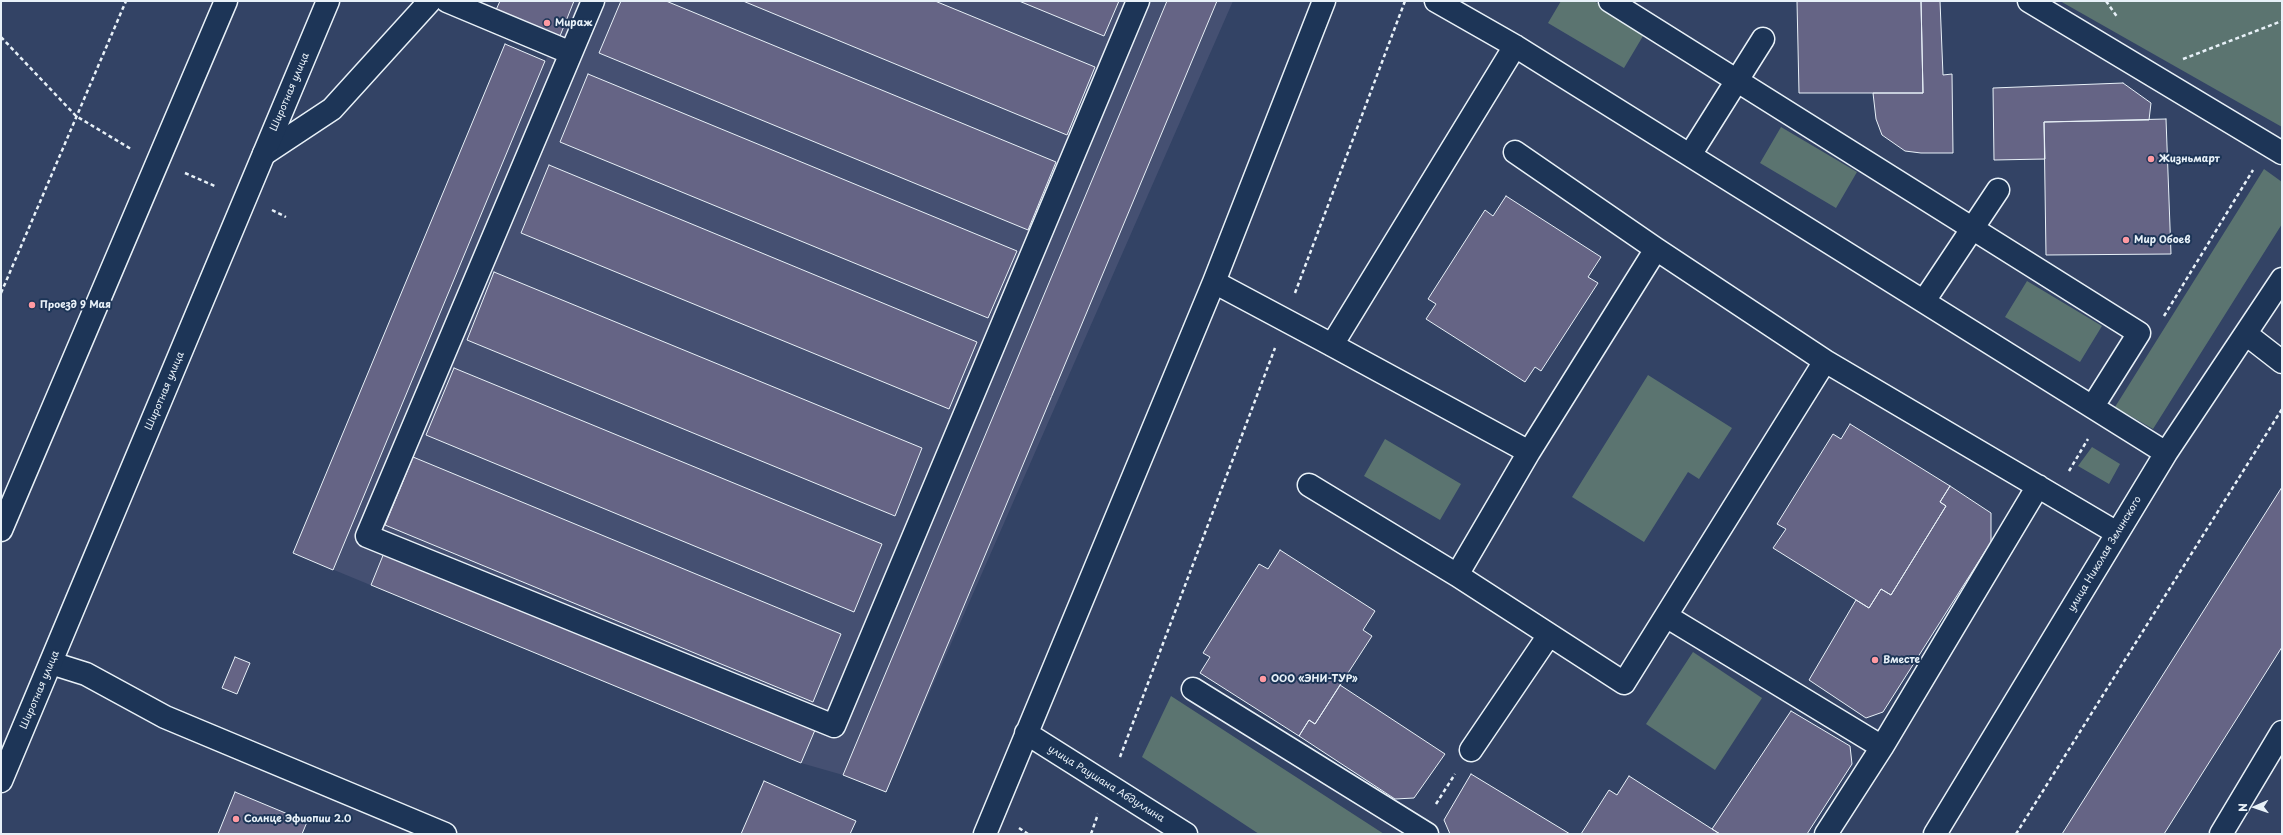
<!DOCTYPE html>
<html>
<head>
<meta charset="utf-8">
<style>
	body { margin:0 }
	#map { position:relative; width:2283px; height:835px; overflow:hidden; background:#334365; font-family:"Playpen Sans",sans-serif }
	canvas { display:block }
	.frame { position:absolute; inset:0; border:2px solid #e8f1f8; pointer-events:none }
	.north { position:absolute; left:2235px; top:787px; width:40px; height:40px; -webkit-text-stroke:3px #1d3557; paint-order:stroke; rotate:268deg; font-size:11px; font-weight:700; line-height:16px; text-align:center; color:#e8f1f8 }
	.north::after { content:''; display:block; margin:auto; width:14px; height:18px; background:#e8f1f8; clip-path:polygon(50% 0,100% 100%,50% 72%,0 100%) }
</style>
</head>
<body>
<div id="map">
<canvas width="2283" height="835"></canvas>
<div class="frame"></div>
<div class="north">N</div>
</div>
<script>
const g = document.querySelector('canvas').getContext('2d');
g.lineJoin = 'round';
function fillPath(path, color) {
  g.fillStyle = color;
  g.fill(path, 'evenodd');
}
function toPath(rows) {
  const path = new Path2D();
  for (const r of rows) {
    path.moveTo(r[0], r[1]);
    for (let i = 2; i < r.length; i += 2) path.lineTo(r[i], r[i + 1]);
  }
  return path;
}
function trace(path, color, width, dash) {
  g.strokeStyle = color;
  g.lineWidth = width;
  g.lineCap = dash ? 'butt' : 'round';
  g.setLineDash(dash || []);
  g.stroke(path);
}
function write(font, color, halo, rows, align = 'center') {
  g.font = font + ' "Playpen Sans",sans-serif';
  g.lineWidth = 4;
  g.setLineDash([]);
  g.textBaseline = 'middle';
  g.strokeStyle = halo;
  g.fillStyle = color;
  for (const [text, x, y, turn = 0] of rows) {
    g.save();
    g.translate(x, y);
    g.rotate((+turn || 0) * Math.PI / 180);
    g.textAlign = isNaN(turn) ? turn : align;
    if (halo) g.strokeText(text, 0, 0);
    g.fillText(text, 0, 0);
    g.restore();
  }
}
const built = toPath([
	[574,1,1233,1,886,792,843,775,801,763,293,553,505,44,545,61,560,36]
]);
const green = toPath([
	[1561,1,1594,1,1646,31,1624,68,1548,23],
	[2060,1,2282,1,2282,127],
	[1781,127,1857,172,1836,208,1760,163],
	[2264,169,2282,182,2282,224,2153,429,2115,407],
	[2027,281,2102,326,2080,362,2005,317],
	[1648,375,1732,428,1699,479,1688,472,1644,542,1572,497],
	[1385,439,1461,484,1440,520,1364,476],
	[2092,447,2120,464,2109,484,2078,466],
	[1693,652,1762,698,1715,770,1646,724],
	[1171,696,1384,834,1259,834,1142,757]
]);
const building = toPath([
	[500,1,574,1,560,36,496,10,500,1],
	[621,1,666,1,1056,162,1028,230,599,53,621,1],
	[743,1,935,1,1095,67,1067,135,743,1],
	[1019,1,1119,1,1104,36,1019,1],
	[1167,1,1217,1,886,792,843,775,1167,1],
	[1797,1,1921,1,1923,93,1799,93,1797,1],
	[1921,1,1940,1,1943,75,1952,74,1953,153,1921,153,1905,151,1882,135,1876,119,1873,93,1923,93,1921,1],
	[505,44,545,61,333,570,293,553,505,44],
	[588,74,1017,251,988,318,560,142,588,74],
	[2123,83,2151,103,2149,120,2044,122,2045,159,1994,160,1993,88,2123,83],
	[2166,119,2171,254,2046,255,2044,122,2166,119],
	[549,165,977,342,949,409,521,233,549,165],
	[1506,196,1601,257,1588,277,1598,283,1541,371,1535,367,1525,382,1426,319,1436,304,1428,299,1485,210,1493,216,1506,196],
	[494,272,922,448,895,516,467,340,494,272],
	[454,368,882,544,854,612,426,435,454,368],
	[1850,424,1950,486,1940,502,1946,506,1891,595,1881,589,1869,608,1773,548,1786,529,1777,524,1833,434,1841,439,1850,424],
	[413,457,841,634,813,702,385,525,413,457],
	[1950,486,1991,513,1991,542,1883,712,1866,718,1809,680,1856,600,1869,608,1881,589,1891,595,1946,506,1940,502,1950,486],
	[2282,487,2282,647,2164,834,2062,834,2282,487],
	[1280,550,1375,611,1363,630,1372,636,1315,724,1309,720,1299,736,1200,673,1210,657,1203,653,1259,564,1268,569,1280,550],
	[384,553,815,730,801,763,371,585,384,553],
	[235,657,250,663,237,694,222,688,235,657],
	[1340,685,1445,754,1414,798,1395,799,1299,736,1309,720,1315,724,1340,685],
	[1791,711,1850,746,1852,764,1807,834,1720,834,1712,829,1791,711],
	[1471,774,1570,834,1450,834,1444,820,1471,774],
	[1629,776,1712,829,1720,834,1581,834,1609,790,1617,795,1629,776],
	[764,781,856,821,850,834,741,834,764,781],
	[235,792,307,822,302,834,218,834,235,792]
]);
const path = toPath([
	[2106,1,2118,18],
	[1,37,76,116,131,149],
	[2183,59,2282,21],
	[185,173,217,187],
	[272,210,286,217],
	[1,293,126,1],
	[1295,293,1405,1],
	[2164,316,2253,170],
	[2069,471,2088,439],
	[1120,757,1275,348],
	[1436,804,1455,774],
	[1019,828,1028,834],
	[1091,834,1098,814],
	[2016,834,2282,409]
]);
const minor = toPath([
	[447,1,571,53],
	[593,1,367,536,834,726,1138,1],
	[1436,1,1515,46,2166,453],
	[1610,1,2139,333,2093,406],
	[2029,1,2282,153],
	[1515,46,1332,345,1529,452,1457,575,1624,683,1825,361,2117,533],
	[1515,152,1656,249,1825,361],
	[264,154,332,109,430,1],
	[1690,155,1763,39],
	[1214,282,1332,345],
	[1924,301,1998,190],
	[2246,334,2282,362],
	[1529,452,1656,249],
	[1309,485,1457,575],
	[1666,616,1882,747],
	[51,663,86,674,165,717,445,834],
	[1193,689,1427,834],
	[1026,733,1186,834],
	[1471,750,1549,635],
	[985,834,1214,282,1324,1],
	[1826,834,1882,747,2038,486],
	[1935,834,2166,453,2282,279],
	[2221,834,2282,732]
]);
const major = toPath([
	[1,530,226,1],
	[1,781,328,1]
]);
const markers = [
	[547,23,4,"#ff9aa2"],
	[2151,159,4,"#ff9aa2"],
	[2126,240,4,"#ff9aa2"],
	[32,305,4,"#ff9aa2"],
	[1875,660,4,"#ff9aa2"],
	[1263,679,4,"#ff9aa2"],
	[236,819,4,"#ff9aa2"]
];
const poiNames = [
	["Мираж",555,23],
	["Жизньмарт",2159,159],
	["Мир Обоев",2134,240],
	["Проезд 9 Мая",40,305],
	["Вместе",1883,660],
	["ООО «ЭНИ-ТУР»",1271,679],
	["Солнце Эфиопии 2.0",244,819]
];
const streetNames = [
	["Широтная улица",290,92,-67],
	["Широтная улица",165,391,-67],
	["улица Николая Зелинского",2105,554,-59],
	["Широтная улица",40,690,-67],
	["улица Раушана Абдуллина",1106,784,32]
];
fillPath(built, '#455072');
fillPath(green, '#5b7470');
fillPath(building, '#656485');
trace(building, '#e8f1f8', 1);
trace(minor, '#e8f1f8', 25);
trace(major, '#e8f1f8', 25);
trace(path, '#e8f1f8', 2.5, [4, 3]);
trace(minor, '#1d3557', 22);
trace(major, '#1d3557', 22);
for (const [x, y, r, color] of markers) {
  const dot = new Path2D();
  dot.arc(x, y, r, 0, 2 * Math.PI);
  g.fillStyle = color;
  g.fill(dot);
  trace(dot, '#1d3557', 1.5);
}
write('bold 10px', '#e8f1f8', '#1d3557', poiNames, 'left');
write('10px', '#e8f1f8', '#1d3557', streetNames);
</script>
</body>
</html>
